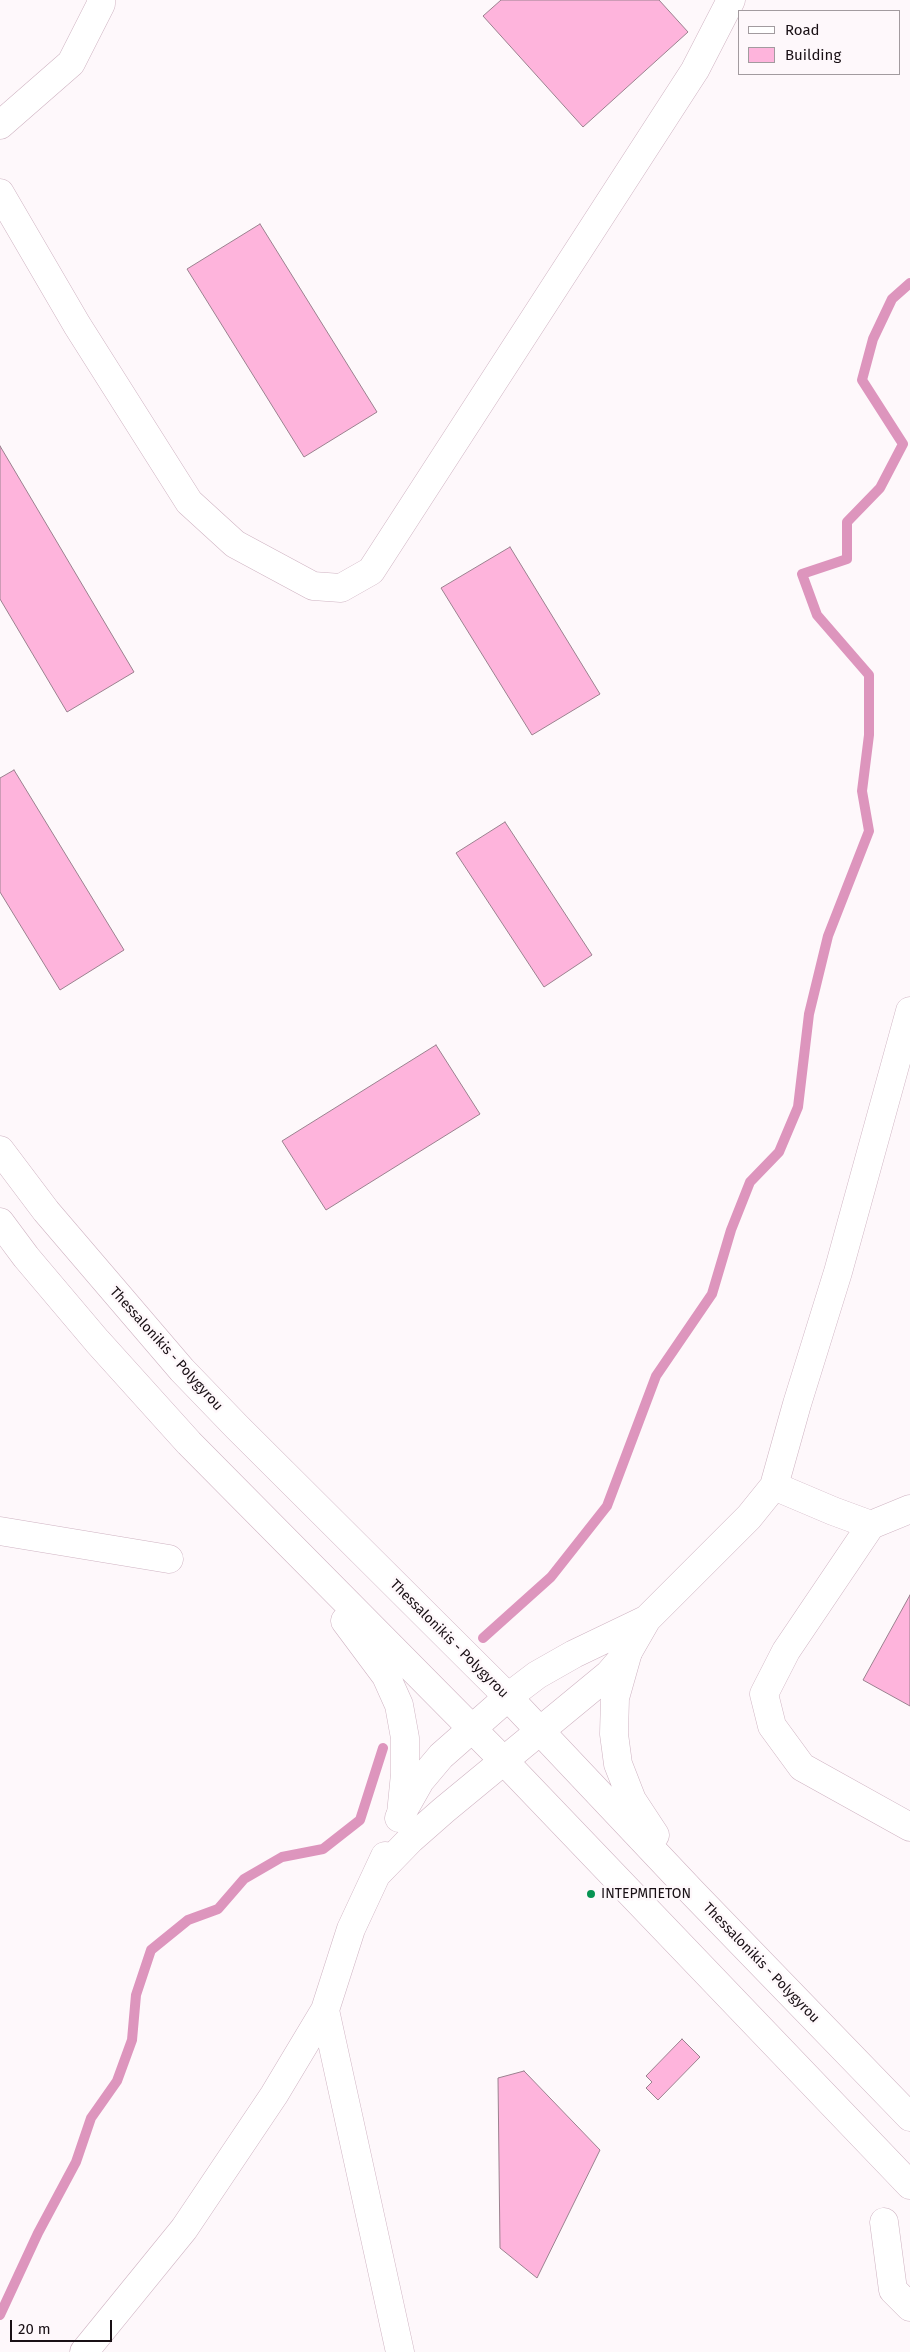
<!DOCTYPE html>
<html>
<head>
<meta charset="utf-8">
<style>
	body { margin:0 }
	#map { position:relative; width:910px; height:2352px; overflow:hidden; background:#fef8fb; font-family:"Fira Sans",sans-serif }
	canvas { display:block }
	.legend { position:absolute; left:738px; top:10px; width:162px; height:65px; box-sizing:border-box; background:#fef8fb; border:1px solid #a29b9f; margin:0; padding:6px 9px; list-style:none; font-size:15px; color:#191015 }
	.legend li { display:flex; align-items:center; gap:10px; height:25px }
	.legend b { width:25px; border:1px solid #a29b9f }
	.scale { position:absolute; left:10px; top:2320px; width:102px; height:22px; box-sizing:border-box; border:2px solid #191015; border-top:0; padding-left:6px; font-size:15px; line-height:18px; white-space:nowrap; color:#191015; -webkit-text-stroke:4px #fef8fb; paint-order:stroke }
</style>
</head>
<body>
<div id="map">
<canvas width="910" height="2352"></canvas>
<ul class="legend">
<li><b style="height:6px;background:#fff"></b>Road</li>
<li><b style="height:14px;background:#feb4dc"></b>Building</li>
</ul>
<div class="scale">20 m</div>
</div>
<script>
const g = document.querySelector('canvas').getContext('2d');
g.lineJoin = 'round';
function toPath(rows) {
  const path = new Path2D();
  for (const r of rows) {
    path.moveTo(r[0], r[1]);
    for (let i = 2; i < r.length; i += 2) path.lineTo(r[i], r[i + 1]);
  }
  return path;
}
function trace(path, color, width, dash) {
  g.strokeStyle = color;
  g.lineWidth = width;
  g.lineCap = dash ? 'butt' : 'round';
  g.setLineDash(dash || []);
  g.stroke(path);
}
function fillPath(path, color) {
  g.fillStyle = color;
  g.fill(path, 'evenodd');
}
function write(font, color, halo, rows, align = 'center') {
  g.font = font + ' "Fira Sans",sans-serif';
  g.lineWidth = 5;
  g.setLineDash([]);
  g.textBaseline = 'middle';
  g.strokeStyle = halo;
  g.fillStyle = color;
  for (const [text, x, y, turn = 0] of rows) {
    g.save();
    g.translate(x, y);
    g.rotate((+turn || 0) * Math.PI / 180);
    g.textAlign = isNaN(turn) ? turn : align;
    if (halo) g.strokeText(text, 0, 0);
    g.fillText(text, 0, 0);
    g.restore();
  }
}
const stream = toPath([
	[483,1638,551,1577,607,1506,656,1376,712,1294,731,1230,750,1182,779,1152,798,1107,809,1014,828,936,869,831,862,791,869,735,869,675,817,615,802,574,847,559,847,522,880,488,903,444,862,380,873,339,892,299,910,283],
	[0,2315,38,2233,76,2162,91,2118,117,2081,132,2040,136,1995,151,1950,188,1920,218,1909,244,1879,282,1857,323,1849,360,1820,383,1748]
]);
const building = toPath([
	[501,0,659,0,688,32,583,127,483,16,501,0],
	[260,224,377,412,304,457,187,269,260,224],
	[0,446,134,672,67,712,0,599,0,446],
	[510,547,600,694,532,735,441,588,510,547],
	[14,770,124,950,60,990,0,892,0,778,14,770],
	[505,822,592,955,544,987,456,853,505,822],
	[436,1045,480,1114,326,1210,282,1141,436,1045],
	[910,1595,910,1706,863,1680,910,1595],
	[682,2039,700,2057,658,2100,646,2088,652,2082,646,2076,682,2039],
	[524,2071,600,2150,537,2278,500,2248,498,2078,524,2071]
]);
const minor = toPath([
	[0,125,71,63,101,4,101,0],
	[0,193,77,325,189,502,235,544,313,586,341,588,371,571,695,70,731,0],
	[774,1486,833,1511,871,1525],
	[910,1509,871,1525,786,1651,764,1694,772,1726,802,1767,910,1827],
	[0,1531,169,1559],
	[399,1818,420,1781,441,1756,508,1697,537,1675,574,1654,647,1619],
	[378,1873,411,1839,444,1810,609,1674,628,1652,647,1619,749,1517,774,1486,797,1404,838,1272,910,1011],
	[325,2010,400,2352],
	[884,2222,893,2290,910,2307],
	[84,2352,184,2229,274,2095,325,2010,351,1929,385,1856]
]);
const major = toPath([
	[0,1150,46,1211,182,1370,237,1427,508,1697,693,1893,910,2117],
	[0,1222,26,1257,97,1341,189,1443,504,1761,910,2185],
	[345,1621,386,1676,399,1705,405,1738,405,1774,401,1814],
	[628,1652,615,1698,614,1734,618,1764,632,1800,655,1835]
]);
const markers = [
	[591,1894,5,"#079453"]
];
const streetNames = [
	["Thessalonikis - Polygyrou",166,1349,48],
	["Thessalonikis - Polygyrou",449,1639,45],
	["Thessalonikis - Polygyrou",761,1963,46]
];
const poiNames = [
	["ΙΝΤΕΡΜΠΕΤΟΝ",601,1894]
];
trace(stream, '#dd95bd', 10);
fillPath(building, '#feb4dc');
trace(building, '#9b818f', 1);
trace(minor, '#cfb3c2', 29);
trace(major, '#cfb3c2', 29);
trace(minor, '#fff', 28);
trace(major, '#fff', 28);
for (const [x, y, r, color] of markers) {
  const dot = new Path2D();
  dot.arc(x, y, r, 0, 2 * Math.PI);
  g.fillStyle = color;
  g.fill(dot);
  trace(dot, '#fef8fb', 2);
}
write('14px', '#191015', '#fef8fb', streetNames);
write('14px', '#191015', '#fef8fb', poiNames, 'left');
</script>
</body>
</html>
